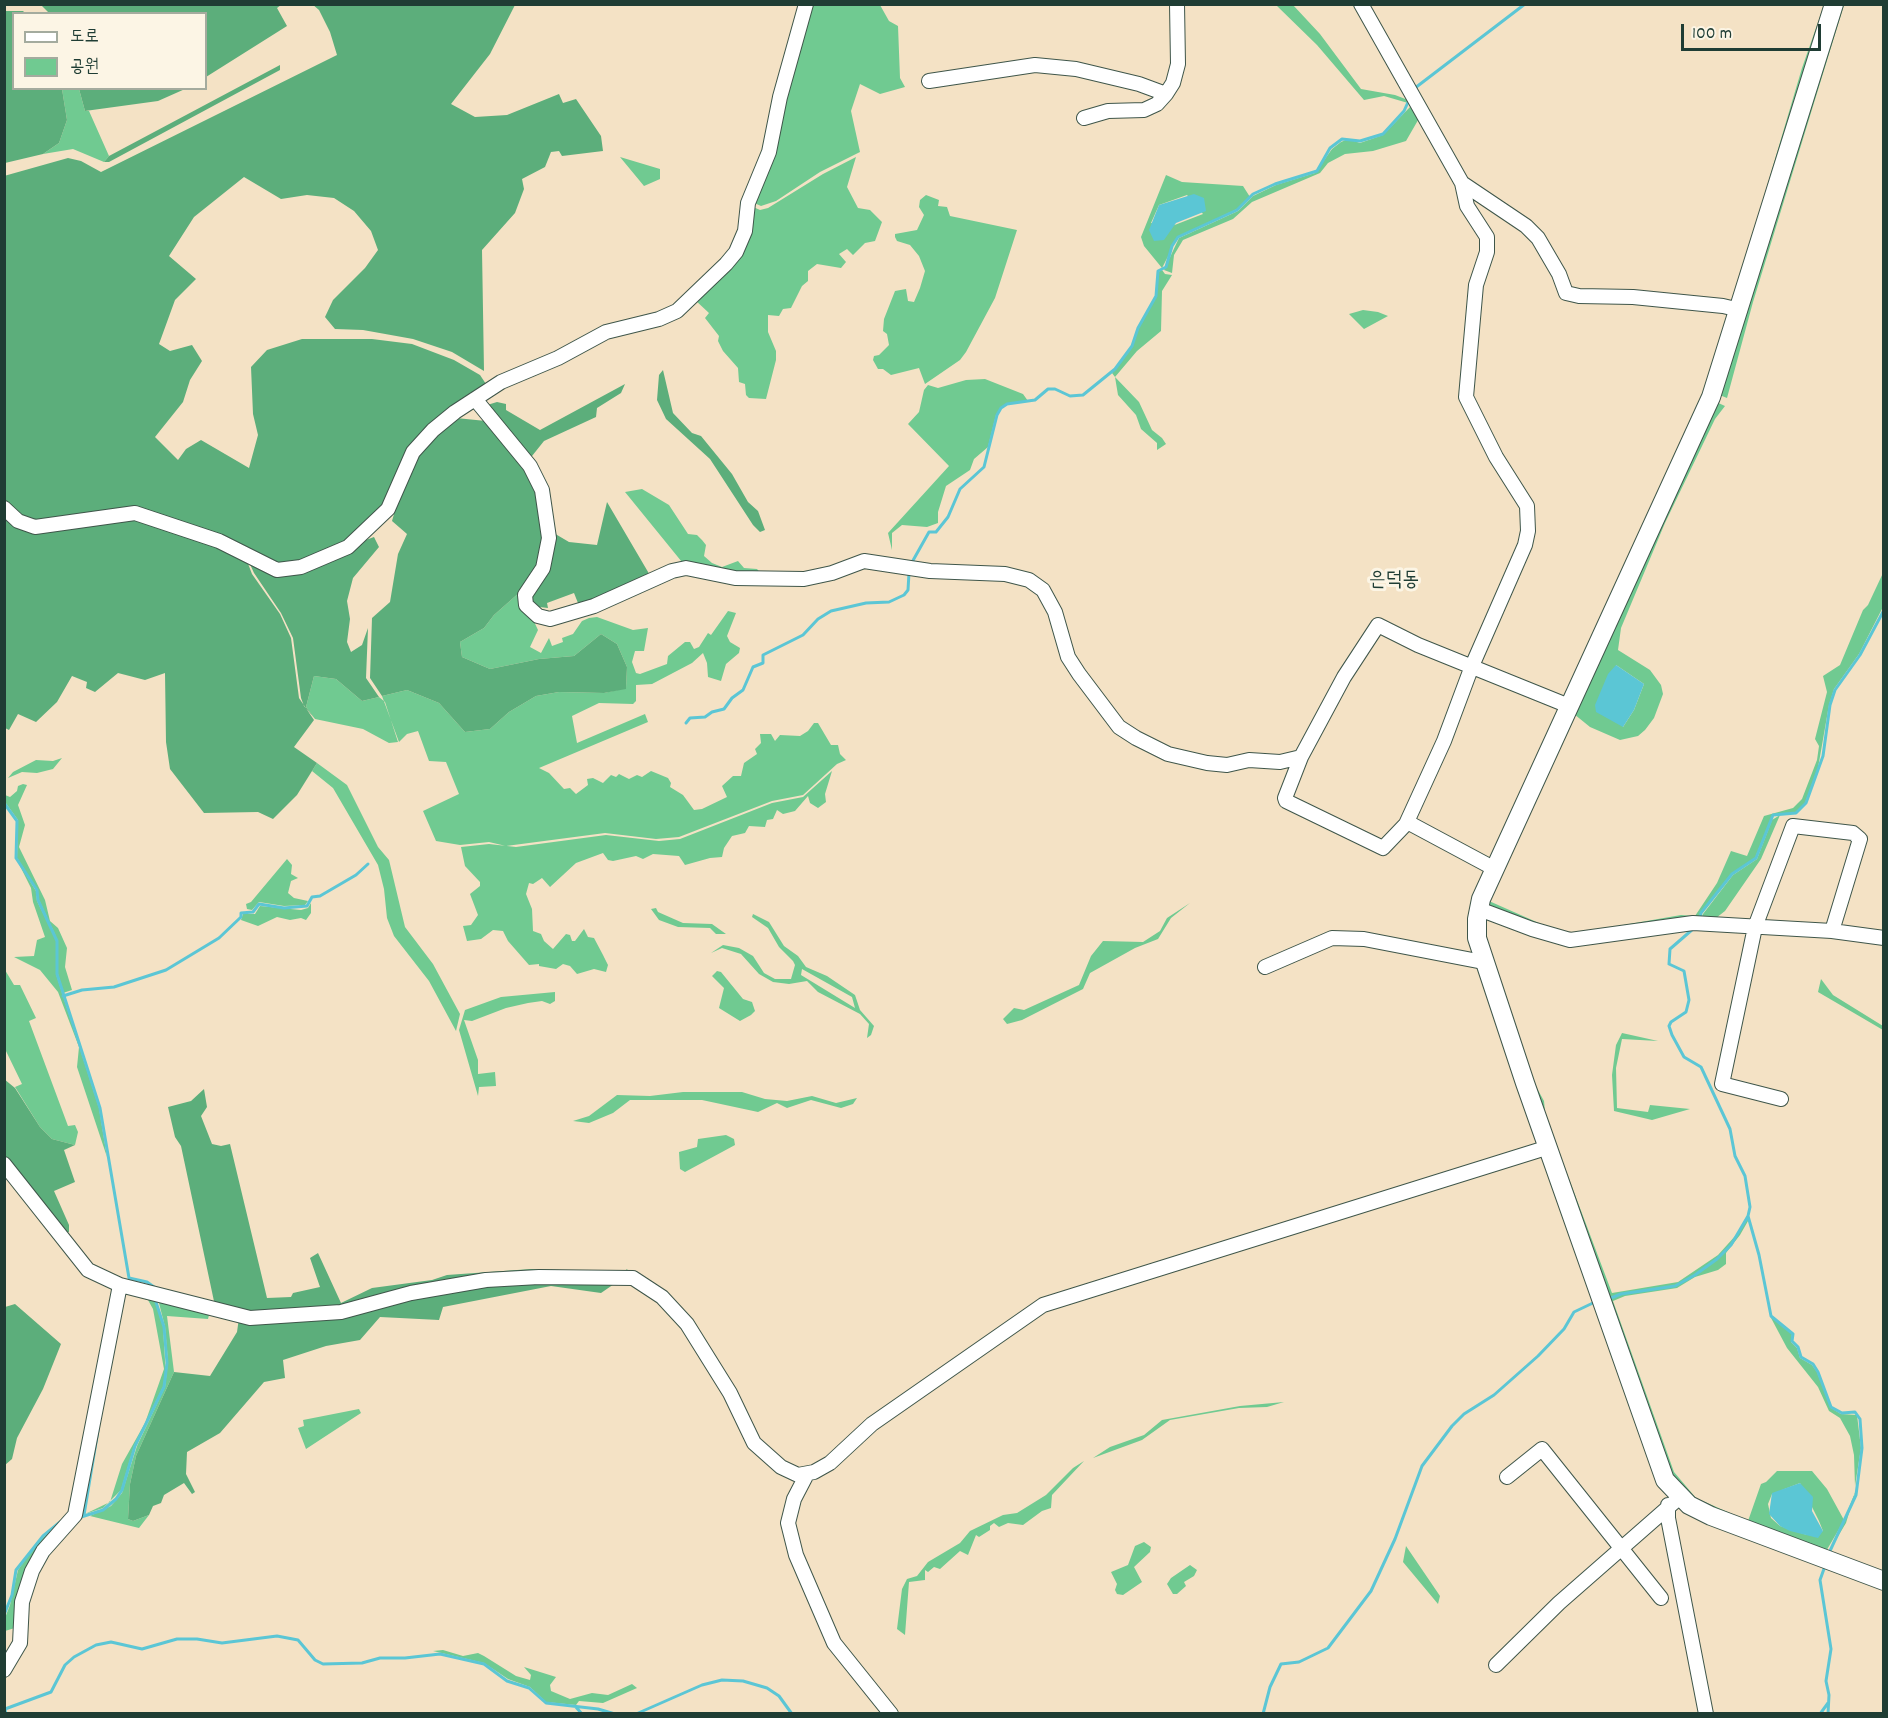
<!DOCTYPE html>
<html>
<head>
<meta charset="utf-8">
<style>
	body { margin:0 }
	#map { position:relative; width:1888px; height:1718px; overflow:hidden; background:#f4e2c5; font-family:Dekko,"Poor Story",sans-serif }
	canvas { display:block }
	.frame { position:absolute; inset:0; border:6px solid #1f3d34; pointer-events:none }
	.legend { position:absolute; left:12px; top:12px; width:195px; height:78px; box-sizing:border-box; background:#fcf5e5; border:2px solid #a4ab9e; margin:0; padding:8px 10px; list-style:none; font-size:18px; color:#1f3d34 }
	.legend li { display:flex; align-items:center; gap:12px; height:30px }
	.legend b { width:30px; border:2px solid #a4ab9e }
	.scale { position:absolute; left:1681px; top:24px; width:140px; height:27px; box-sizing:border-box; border:3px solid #1f3d34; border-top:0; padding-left:8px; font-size:18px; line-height:21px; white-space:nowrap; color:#1f3d34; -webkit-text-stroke:4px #fcf5e5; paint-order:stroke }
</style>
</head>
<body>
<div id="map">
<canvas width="1888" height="1718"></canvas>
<div class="frame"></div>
<ul class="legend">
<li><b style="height:8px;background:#fff"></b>도로</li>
<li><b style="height:16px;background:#70ca91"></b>공원</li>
</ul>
<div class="scale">100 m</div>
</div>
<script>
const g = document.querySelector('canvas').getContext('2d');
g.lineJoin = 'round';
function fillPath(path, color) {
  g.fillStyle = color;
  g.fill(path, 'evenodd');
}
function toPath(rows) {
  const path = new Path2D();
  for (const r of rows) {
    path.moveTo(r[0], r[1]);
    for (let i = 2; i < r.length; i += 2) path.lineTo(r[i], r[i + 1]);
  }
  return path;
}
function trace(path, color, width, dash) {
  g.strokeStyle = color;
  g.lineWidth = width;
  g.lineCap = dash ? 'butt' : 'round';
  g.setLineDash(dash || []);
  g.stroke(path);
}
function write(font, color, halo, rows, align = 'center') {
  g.font = font + ' Dekko,"Poor Story",sans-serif';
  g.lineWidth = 6;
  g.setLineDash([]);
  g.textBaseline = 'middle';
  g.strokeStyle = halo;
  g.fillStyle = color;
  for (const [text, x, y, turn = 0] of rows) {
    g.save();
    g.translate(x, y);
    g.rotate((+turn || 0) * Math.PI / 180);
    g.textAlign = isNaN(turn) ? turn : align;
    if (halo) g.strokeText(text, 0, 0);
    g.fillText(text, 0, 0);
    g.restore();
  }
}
const green = toPath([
	[809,5,880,5,889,21,898,26,900,78,905,87,880,94,860,84,851,111,860,152,820,172,776,201,761,206,752,202],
	[1276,5,1293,5,1320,34,1361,89,1395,95,1408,100,1408,103,1384,96,1364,100,1317,45],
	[1824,5,1829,5,1736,291,1802,68],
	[1839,5,1844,5,1753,302,1727,398,1717,394],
	[62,89,79,89,85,111,89,111,109,156,104,162,73,149,43,154,59,143,67,120],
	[1410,107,1421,115,1406,141,1373,151,1345,154,1328,163,1320,173,1252,202,1233,219,1183,240,1174,255,1172,273,1164,270,1179,238,1238,211,1253,196,1276,185,1315,173,1332,149,1341,142,1348,139,1360,143,1383,135],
	[620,157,660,169,660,179,644,186],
	[856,157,847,187,858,208,870,210,882,222,875,241,865,243,853,255,847,249,839,254,846,262,841,268,817,264,808,271,808,281,802,286,791,308,783,309,779,316,768,315,768,332,776,351,776,360,766,399,749,398,746,395,745,384,739,382,738,368,723,351,718,341,719,336,705,318,709,313,695,300,728,266,751,206,760,210,768,208,823,174],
	[1166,175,1182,182,1243,186,1250,197,1237,209,1178,237,1162,268,1144,246,1141,237],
	[1187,195,1203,214,1172,226,1151,223,1159,205],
	[926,195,939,200,938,206,947,207,950,216,1017,230,995,298,966,352,960,360,925,384,919,368,891,375,883,369,878,369,873,360,874,356,879,355,889,345,887,334,883,331,884,319,895,291,906,289,908,301,914,302,920,288,925,271,919,256,910,245,897,241,895,237,895,234,917,230,924,215,919,207,920,200],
	[1162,270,1165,274,1172,275,1162,291,1161,331,1137,351,1115,377,1139,402,1152,430,1162,438,1166,444,1157,450,1157,443,1141,429,1136,415,1118,395,1115,377,1112,373,1132,346,1139,328,1156,296,1158,272],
	[1363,310,1378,312,1388,316,1364,329,1349,314],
	[985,379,1023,394,1028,401,1007,404,1001,408,996,415,988,447,974,459,970,470,946,486,938,512,938,523,927,527,902,525,892,533,892,550,888,533,949,466,908,424,919,412,924,390,928,385,938,388,966,380],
	[1714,401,1725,406,1715,419,1665,523,1621,628,1618,650,1650,670,1661,685,1663,694,1654,718,1645,730,1638,736,1620,740,1590,727,1574,714],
	[1616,665,1644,684,1634,710,1623,727],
	[642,489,669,505,688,534,697,535,702,540,706,545,704,556,712,563,722,567,738,561,744,568,757,569,764,577,686,567,625,492],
	[1883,573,1883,607,1859,654,1834,689,1829,705,1818,768,1805,803,1796,812,1773,815,1755,858,1731,874,1701,913,1699,919,1567,937,1483,904,1537,786,1542,787,1489,901,1566,935,1681,915,1695,916,1717,883,1731,851,1747,856,1764,816,1793,808,1802,799,1817,760,1819,746,1815,739,1827,692,1823,676,1840,665,1863,610,1868,605],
	[520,592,538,630,530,647,541,653,549,638,552,646,563,642,562,638,573,634,582,621,589,618,597,617,633,630,648,628,644,651,635,651,632,662,636,673,640,674,667,664,668,656,685,642,690,642,694,649,699,647,708,633,711,635,728,611,736,613,727,636,730,642,740,648,739,653,726,664,721,681,708,677,707,663,703,653,692,663,652,684,636,685,636,701,633,704,599,703,572,716,577,743,645,714,648,722,539,768,549,773,564,789,570,788,576,794,588,785,587,779,593,778,603,783,611,775,616,777,619,774,629,779,637,775,642,777,651,771,668,778,671,783,670,787,683,795,694,810,702,809,727,797,722,786,733,776,741,776,744,763,757,754,755,749,761,743,760,734,771,734,775,741,780,735,800,736,808,731,814,723,818,723,831,745,838,745,840,754,846,760,837,764,803,795,772,801,679,837,656,839,605,833,506,846,489,842,460,845,436,841,423,811,459,794,446,762,429,761,418,731,407,734,399,742,382,696,407,690,439,703,465,732,490,729,509,712,536,696,559,692,604,693,626,688,627,667,617,644,601,634,574,656,539,659,490,669,462,657,460,642,484,628,494,615],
	[314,676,336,679,362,701,379,697,385,702,398,742,389,743,363,729,315,719,306,707],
	[62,758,53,769,37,773,22,772,8,778,13,772,36,760,53,761],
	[317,763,347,785,378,847,389,860,405,927,433,964,460,1014,456,1031,429,981,394,936,387,918,384,889,378,865,333,788,312,771],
	[832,771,825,794,826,802,818,808,810,803,808,796,795,811,783,814,777,810,773,819,767,820,765,827,749,826,745,833,732,836,724,848,722,857,710,858,685,865,679,856,653,854,643,859,636,856,613,861,608,860,603,853,576,863,550,887,542,878,533,884,529,883,526,894,532,909,533,931,541,934,544,941,553,949,566,934,570,935,572,941,575,941,584,929,588,937,594,938,603,955,608,965,606,972,594,969,577,974,570,966,563,964,556,969,539,966,539,964,529,965,508,941,503,931,493,930,481,939,467,941,463,926,471,925,478,915,470,894,480,886,480,882,465,866,461,847,489,844,516,847,606,835,659,841,680,839,772,803,803,797],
	[23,784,27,785,18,805,25,825,19,847,45,900,50,921,58,928,67,948,65,967,72,990,63,993,58,974,58,941,39,900,37,890,17,858,18,820,5,802,5,795,10,797,17,791,18,786],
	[1780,815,1761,859,1725,911,1716,918,1701,919,1703,914,1733,875,1757,859,1772,820],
	[287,859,292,865,291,874,298,878,291,881,288,893,294,898,308,901,305,905,284,906,259,902,252,910,247,909,246,904,251,902],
	[18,862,36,891,37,901,57,941,56,974,99,1108,107,1157,77,1067,79,1047,58,992,40,970,14,957,34,956,37,940,45,937,33,902,31,888],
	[311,903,311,913,306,920,301,918,290,920,277,917,258,926,241,920,243,914,255,914,260,906,301,910,308,908],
	[1190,903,1171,918,1158,939,1135,948,1090,973,1083,989,1022,1020,1007,1024,1003,1019,1014,1008,1024,1010,1079,985,1091,956,1103,941,1143,942,1160,931,1167,918],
	[656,908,658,912,683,923,712,924,726,934,716,934,710,928,678,927,659,920,651,909],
	[753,914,769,922,784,946,798,956,806,967,827,976,855,995,860,1010,874,1026,871,1035,867,1038,869,1024,860,1014,818,992,807,981,789,984,773,982,759,974,741,954,722,948,711,953,723,945,739,948,753,956,764,973,775,979,791,979,795,965,793,961,779,947,768,928,752,917],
	[802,969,852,997,855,1008,801,975],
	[1485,922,1487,942,1533,1081,1544,1101,1545,1112,1557,1147,1612,1293,1678,1282,1718,1255,1736,1235,1747,1216,1748,1221,1740,1235,1726,1253,1726,1264,1718,1270,1695,1277,1677,1288,1625,1296,1613,1301,1674,1472,1696,1498,1748,1521,1761,1484,1766,1482,1777,1471,1812,1471,1827,1489,1844,1520,1856,1490,1846,1523,1828,1553,1842,1524,1825,1553,1709,1511,1672,1479,1485,947],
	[1800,1483,1819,1521,1823,1531,1807,1535,1780,1526,1771,1518,1768,1504,1772,1494],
	[5,970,14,985,20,985,36,1018,29,1021,68,1126,75,1125,78,1132,75,1145,52,1139,40,1127,15,1087,22,1084,5,1049],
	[717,971,721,972,743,999,752,1002,755,1011,751,1015,740,1021,719,1008,724,988,712,976],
	[1821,979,1833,995,1883,1026,1883,1030,1818,992],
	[555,992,555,1001,550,1004,542,1001,528,1003,506,1008,472,1021,464,1020,478,1060,478,1074,495,1072,496,1086,479,1087,478,1096,459,1030,465,1010,501,997],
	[1622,1033,1658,1041,1622,1039,1616,1068,1617,1108,1648,1112,1650,1105,1690,1109,1652,1120,1614,1111,1612,1075,1616,1045],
	[683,1092,742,1092,765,1099,787,1101,812,1096,836,1103,857,1098,853,1104,841,1108,811,1100,787,1108,777,1103,758,1112,702,1100,630,1100,613,1113,589,1123,573,1121,589,1116,617,1095,650,1096],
	[726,1135,734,1139,735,1145,685,1172,680,1169,679,1152,697,1147,698,1139],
	[121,1292,154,1298,163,1326,166,1377,163,1387,134,1446,121,1490,103,1508,85,1514,110,1502,122,1464,145,1423,164,1369,153,1309,148,1300],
	[158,1299,210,1311,208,1319,167,1316,174,1372,136,1456,130,1484,128,1519,133,1521,149,1515,139,1528,90,1516,111,1506,122,1493,137,1446,165,1387,168,1361,165,1327],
	[1770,1316,1792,1334,1791,1342,1797,1348,1800,1358,1812,1365,1817,1372,1831,1408,1841,1414,1857,1415,1861,1448,1855,1486,1854,1455,1850,1436,1840,1418,1829,1411,1818,1387,1787,1348],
	[1284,1402,1267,1407,1239,1408,1170,1420,1142,1440,1093,1458,1110,1447,1144,1435,1162,1420,1240,1406],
	[359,1409,361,1413,306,1449,298,1428,304,1426,303,1420],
	[1084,1461,1052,1495,1051,1508,1042,1511,1023,1525,1008,1523,999,1527,994,1523,990,1526,990,1530,979,1537,976,1535,968,1555,960,1551,940,1569,934,1567,928,1572,925,1570,925,1580,909,1582,905,1635,897,1629,902,1589,907,1579,917,1576,928,1562,960,1543,970,1531,1003,1515,1017,1513,1046,1495,1073,1468],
	[57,1525,45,1542,18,1627,5,1631,5,1618,10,1605,18,1570,37,1543],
	[1144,1542,1151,1547,1150,1552,1134,1567,1142,1582,1123,1595,1117,1594,1115,1590,1117,1584,1111,1572,1128,1565,1135,1546],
	[1406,1546,1440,1596,1438,1604,1403,1562],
	[1190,1565,1197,1570,1194,1576,1184,1582,1186,1586,1177,1594,1173,1594,1167,1584,1171,1578],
	[443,1650,463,1656,478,1653,484,1656,516,1676,530,1680,531,1675,524,1667,556,1677,550,1685,551,1691,570,1699,592,1693,608,1695,632,1684,637,1688,603,1703,579,1701,576,1705,546,1702,530,1687,508,1679,484,1663,433,1651]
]);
const forest = toPath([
	[312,4,515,5,490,54,451,104,475,117,507,115,559,94,563,103,576,99,601,136,603,151,562,156,559,151,551,152,545,167,522,179,524,189,515,213,482,250,484,371,452,352,413,339,363,330,335,329,325,317,333,300,365,268,378,250,371,231,354,211,334,198,307,195,281,199,244,177,194,217,169,256,196,279,175,300,159,344,170,351,192,345,202,361,190,380,183,402,155,437,178,460,186,449,201,440,249,468,258,435,253,414,251,367,267,350,302,339,372,339,412,344,454,360,480,375,486,384,449,412,386,503,344,545,285,566,147,514,30,522,4,502,4,176,68,158,81,161,101,172,337,55,330,32,319,10],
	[41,5,281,5,277,8,287,26,206,77,206,14,49,13],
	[5,11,23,11,25,13,14,14,14,88,62,89,67,120,59,143,43,154,5,163],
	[280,65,280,70,109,162,104,162,109,156],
	[79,89,79,88,185,89,158,101,85,111],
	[663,370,673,413,692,433,701,436,732,474,748,502,758,511,765,530,760,532,753,525,710,459,666,419,657,400,659,375],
	[625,384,621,393,597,408,596,417,544,441,528,461,484,406,497,402,506,404,506,410,540,430],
	[456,418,486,421,502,438,537,487,545,538,538,566,520,592,494,615,484,628,460,642,462,657,490,669,539,659,574,656,601,634,617,644,627,667,626,689,604,693,559,692,536,696,509,712,490,729,465,732,439,703,407,690,382,696,370,678,372,618,390,602,398,554,407,534,392,521,400,493,415,453],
	[607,502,651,577,580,608,574,593,547,603,548,608,531,606,530,589,552,532,569,542,597,545],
	[4,516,16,528,30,532,134,517,217,544,247,561,252,574,280,614,291,638,299,698,314,720,294,747,317,763,297,795,273,819,258,812,204,813,170,769,166,742,165,673,145,680,118,673,95,692,86,688,87,682,72,676,57,702,36,722,18,714,9,730,5,728],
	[374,537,379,547,353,578,347,601,350,619,347,642,351,652,362,645,368,628,366,678,379,697,362,701,336,679,314,676,306,707,315,719,304,706,301,698,293,638,281,613,254,573,249,562,273,574],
	[4,1079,15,1088,40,1127,52,1139,75,1145,64,1150,75,1182,54,1191,69,1225,69,1232,64,1232,5,1159],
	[204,1089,207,1107,201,1116,212,1144,221,1146,230,1144,267,1298,291,1297,293,1293,320,1287,310,1258,318,1253,341,1303,372,1288,432,1280,447,1275,531,1269,624,1272,627,1269,629,1273,536,1274,349,1307,271,1315,215,1306,181,1146,175,1137,168,1107,191,1101],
	[617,1282,601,1293,551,1286,443,1307,439,1320,380,1317,360,1340,326,1346,283,1360,285,1378,264,1382,220,1433,187,1452,186,1474,195,1492,192,1494,184,1483,164,1495,161,1503,153,1506,149,1515,133,1521,128,1519,130,1484,136,1456,174,1372,210,1376,237,1332,239,1318,249,1320,481,1285],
	[15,1304,61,1344,43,1389,17,1438,12,1459,5,1465,5,1307]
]);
const water = toPath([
	[1194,194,1204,198,1206,211,1176,223,1164,240,1154,241,1149,230,1159,205],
	[1616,665,1644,684,1634,710,1623,727,1596,712,1595,705,1608,674],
	[1800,1483,1813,1497,1812,1511,1823,1531,1818,1538,1790,1531,1780,1526,1769,1514,1772,1493]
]);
const stream = toPath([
	[1415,88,1525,4],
	[911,564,929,532,936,532,948,517,960,489,984,467,997,415,1001,408,1007,404,1035,400,1048,389,1055,389,1070,396,1083,395,1115,369,1132,346,1138,328,1156,296,1158,271,1166,267,1172,246,1178,237,1237,210,1253,194,1275,184,1317,171,1330,148,1342,139,1360,141,1383,134,1404,111,1409,100],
	[686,723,690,718,705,717,712,712,724,709,732,698,743,690,753,667,763,663,763,655,803,635,818,619,831,611,866,603,889,602,904,595,908,590,909,573],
	[4,803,17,821,16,858,37,890,38,900,57,941,57,974,100,1108,129,1278,147,1282,154,1287],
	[1700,919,1701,913,1732,874,1756,858,1773,815,1796,813,1806,803,1823,756,1830,705,1835,690,1860,655,1884,610],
	[1693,929,1670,949,1669,964,1684,971,1689,1000,1686,1012,1671,1022,1669,1026,1672,1035,1684,1057,1701,1067,1730,1129,1735,1156,1745,1176,1750,1207,1748,1216,1759,1255,1771,1316,1793,1334,1792,1341,1798,1347,1801,1357,1813,1364,1818,1372,1831,1407,1842,1413,1855,1412,1860,1419,1862,1448,1856,1495,1829,1553],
	[63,996,82,990,114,987,166,970,219,938,241,917,241,913,253,912,259,904,284,908,307,906,312,897,320,896,356,875,368,864],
	[1611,1298,1621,1294,1675,1286,1695,1275,1717,1259,1731,1245,1748,1216],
	[84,1515,98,1430],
	[78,1518,103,1510,116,1499,122,1490,135,1446,164,1387,167,1363,164,1327,156,1302],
	[1825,1566,1820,1580,1831,1649,1826,1681,1829,1695,1828,1714],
	[4,1615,12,1595,16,1570,43,1536,60,1522],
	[575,1706,582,1714],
	[6,1714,5,1709,51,1692,65,1665,74,1657,96,1645,111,1642,142,1649,177,1639,197,1639,222,1643,277,1636,298,1640,315,1660,323,1664,362,1663,380,1658,405,1658,440,1654,484,1664,507,1681,529,1688,546,1703,598,1709,615,1714],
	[636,1714,702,1685,722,1680,743,1681,767,1688,779,1696,792,1714],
	[1263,1714,1270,1687,1281,1664,1299,1662,1328,1648,1371,1591,1395,1539,1422,1466,1452,1426,1464,1414,1494,1395,1538,1356,1564,1329,1574,1312,1595,1302],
	[1820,1714,1828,1703]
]);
const minor = toPath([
	[1361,4,1462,183,1526,226,1538,238,1559,274,1566,293,1579,296,1633,297,1723,306,1740,310],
	[929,81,1035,65,1076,69,1139,84,1166,94],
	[1084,118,1108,111,1144,110,1157,104,1166,94,1173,83,1178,64,1177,4],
	[475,399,530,466,542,490,549,538,543,568,525,595,526,605,538,616,550,619,594,606,672,571,686,568,735,578,804,579,832,573,864,561,930,571,1005,574,1029,580,1043,590,1055,612,1068,657,1079,674,1119,727,1136,738,1168,754,1207,763,1227,765,1249,760,1280,762,1301,757],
	[4,508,18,521,35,527,135,513,219,541,277,570,301,567,348,547,388,509,413,452,433,430,455,412,501,382,558,358,606,332,659,319,677,311,726,264,736,252,745,231,748,203,769,152,780,97,806,4],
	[1406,824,1444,741,1472,666,1525,545,1528,531,1527,506,1496,457,1466,397,1476,285,1487,252,1487,237,1467,206,1462,183],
	[1495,869,1411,824,1406,824,1383,848,1286,801,1285,798,1301,757,1344,677,1378,625,1418,645,1569,706],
	[1479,909,1532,929,1570,940,1693,923,1832,931,1884,938],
	[1265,967,1332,938,1364,939,1483,962],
	[1781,1099,1722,1084,1755,927,1793,826,1853,833,1860,839,1832,931],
	[4,1164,88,1270,120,1285,250,1318,341,1312,411,1293,486,1280,539,1277,633,1278,662,1297,687,1324,730,1393,754,1443,781,1467,798,1475,814,1472,830,1463,872,1424,1043,1305,1549,1147],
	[807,1474,794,1499,788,1523,796,1555,834,1643,891,1714],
	[1507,1477,1542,1449,1661,1598],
	[1668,1505,1668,1518,1706,1714],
	[1496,1665,1559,1603,1680,1497],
	[4,1670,20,1643,22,1602,32,1571,43,1551,75,1515,120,1285]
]);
const major = toPath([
	[1834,4,1711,397,1481,899,1477,919,1477,938,1525,1083,1665,1480,1689,1505,1711,1516,1884,1581]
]);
const quarterNames = [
	["은덕동",1394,582]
];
fillPath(green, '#70ca91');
fillPath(forest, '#5cae7b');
fillPath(water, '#5bc6d5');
trace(stream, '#5bc6d5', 3);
trace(minor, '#3f564a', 16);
trace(major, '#3f564a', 20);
trace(minor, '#fff', 14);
trace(major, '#fff', 18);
write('21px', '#1f3d34', '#fcf5e5', quarterNames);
</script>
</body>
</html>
